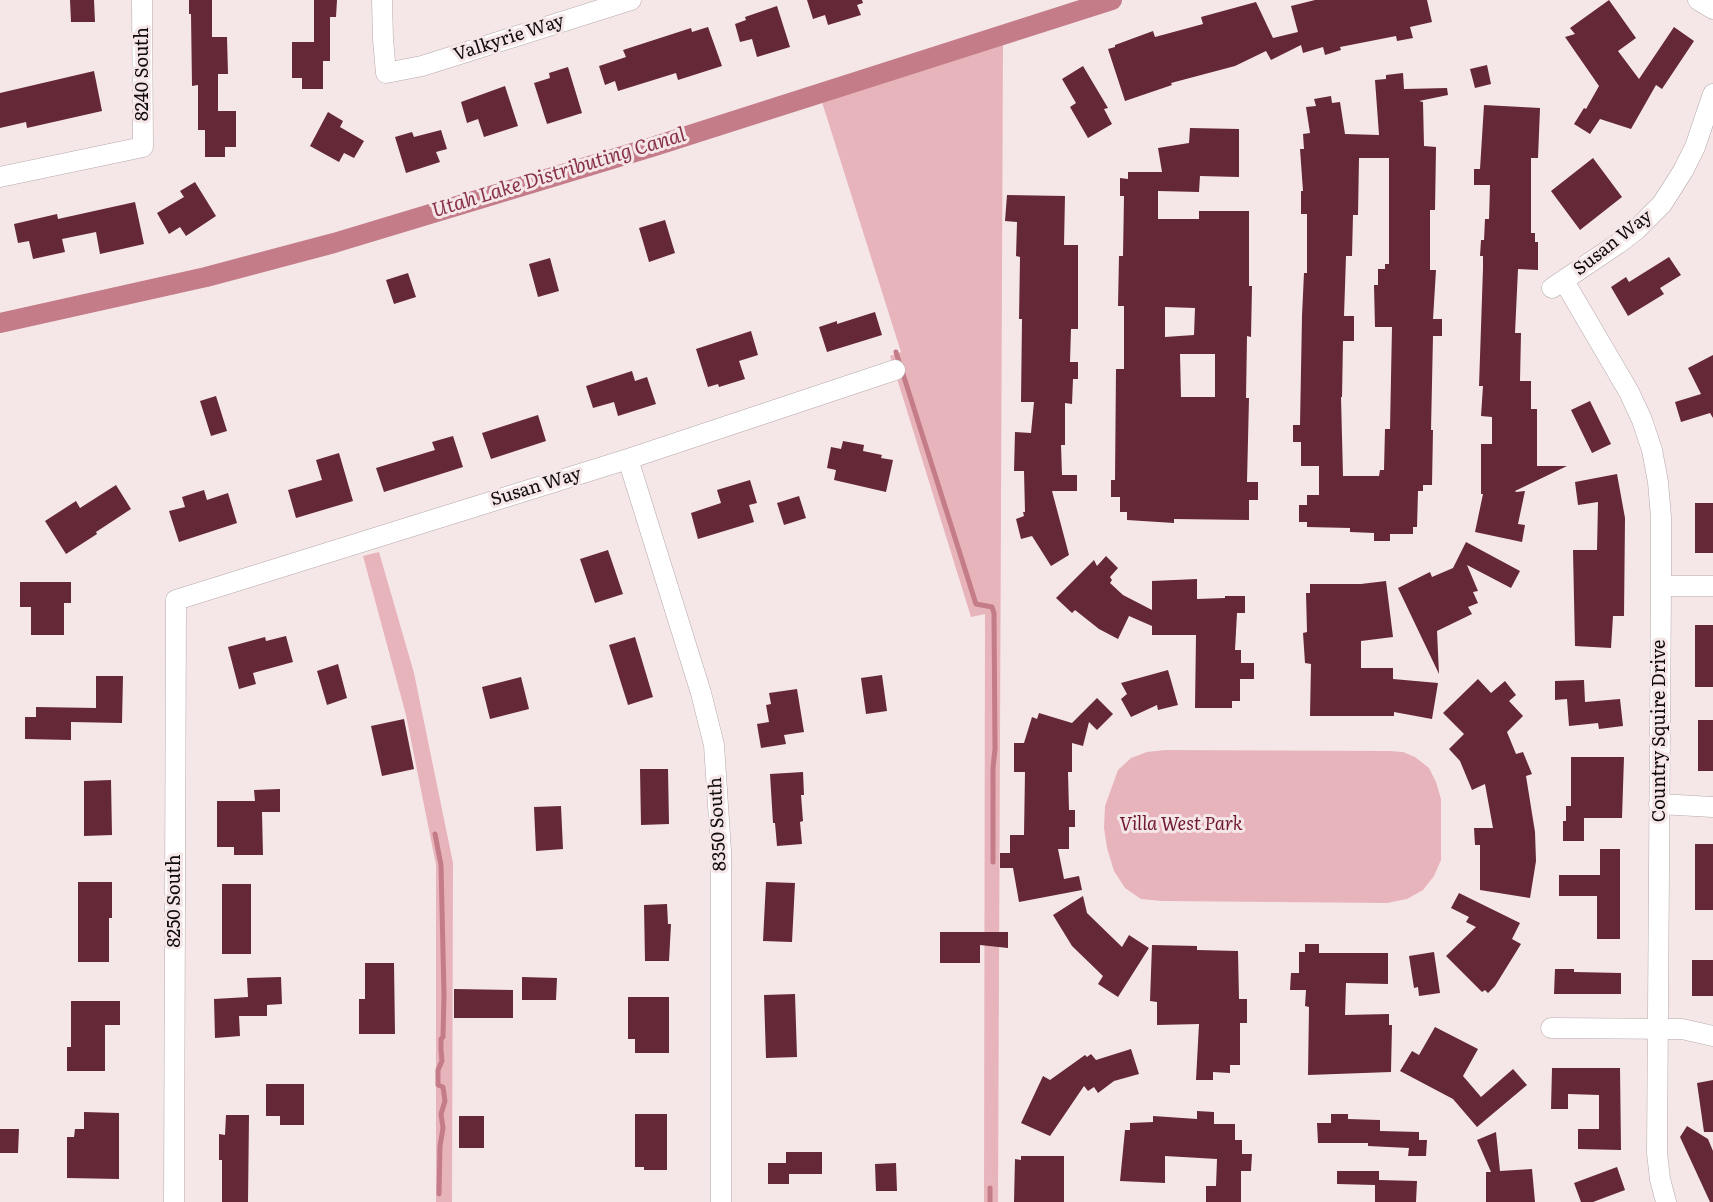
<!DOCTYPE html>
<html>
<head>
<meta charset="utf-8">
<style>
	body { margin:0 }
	canvas { display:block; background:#f5e6e8 }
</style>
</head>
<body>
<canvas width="1713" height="1202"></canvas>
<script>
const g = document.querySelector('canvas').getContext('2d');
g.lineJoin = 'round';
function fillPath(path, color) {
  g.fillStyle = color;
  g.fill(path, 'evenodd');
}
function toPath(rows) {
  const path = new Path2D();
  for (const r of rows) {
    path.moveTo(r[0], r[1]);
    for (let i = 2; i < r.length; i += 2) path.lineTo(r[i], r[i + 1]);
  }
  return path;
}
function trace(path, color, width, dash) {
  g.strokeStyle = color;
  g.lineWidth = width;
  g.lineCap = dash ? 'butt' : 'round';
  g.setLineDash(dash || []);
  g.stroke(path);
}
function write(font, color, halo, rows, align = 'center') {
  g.font = font + ' Literata,serif';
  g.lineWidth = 6;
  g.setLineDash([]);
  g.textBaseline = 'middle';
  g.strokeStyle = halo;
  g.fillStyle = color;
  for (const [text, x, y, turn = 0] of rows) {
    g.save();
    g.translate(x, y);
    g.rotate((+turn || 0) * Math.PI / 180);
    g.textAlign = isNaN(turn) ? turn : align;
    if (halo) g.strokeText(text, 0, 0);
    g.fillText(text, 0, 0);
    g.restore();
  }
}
const green = toPath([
	[1003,43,998,1202,984,1202,985,614,971,617,890,356,901,352,821,99],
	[379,552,414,673,453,863,452,1202,436,1202,436,865,406,715,363,556],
	[1165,750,1390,751,1403,752,1415,757,1429,768,1436,782,1441,799,1441,860,1434,876,1423,890,1407,899,1387,903,1162,901,1141,899,1125,888,1114,871,1107,848,1104,828,1105,806,1118,770,1131,758,1147,752]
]);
const stream = toPath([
	[896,352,976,604,992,607,994,613,995,749,993,768,993,862],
	[435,834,441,865,444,995,443,1037,441,1039,441,1050,442,1061,438,1070,438,1085,443,1087,445,1101,441,1114,443,1128,440,1146,439,1194],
	[990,1188,990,1202]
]);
const canal = toPath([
	[0,323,206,277,334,243,652,147,1112,0]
]);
const building = toPath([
	[70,0,94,0,95,22,71,22],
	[189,0,212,0,212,37,227,37,228,74,218,74,218,111,236,111,236,147,225,147,225,157,205,157,205,130,198,130,198,85,192,86,191,14,189,14],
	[314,0,337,0,336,17,330,17,330,61,323,61,323,89,302,89,302,78,292,78,292,42,314,42],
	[807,0,862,0,863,3,857,5,861,15,828,25,825,15,813,19],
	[1315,0,1427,0,1432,22,1410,27,1413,38,1397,41,1396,36,1340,47,1341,50,1325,55,1323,47,1303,53,1301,45,1271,60,1266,51,1235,66,1171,83,1172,85,1125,101,1108,49,1115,47,1115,45,1153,31,1155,37,1203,24,1201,17,1256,2,1273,38,1298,32,1291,6],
	[1609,0,1636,38,1618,51,1639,79,1674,27,1694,41,1662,89,1656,85,1631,129,1600,119,1590,134,1574,124,1584,108,1586,109,1599,86,1565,37,1575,34,1570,28],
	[777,6,790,47,757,57,752,39,740,42,735,24,746,20,745,17],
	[708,27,722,66,678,80,676,73,618,91,615,81,605,85,599,66,626,57,623,50,691,28,692,32],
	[1487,65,1491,84,1475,88,1470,69],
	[1083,66,1108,108,1104,109,1112,124,1088,138,1070,107,1076,103,1062,79],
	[568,67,582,113,547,124,534,83,550,78,549,73],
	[94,71,102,111,27,128,26,122,0,128,0,93],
	[1403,73,1404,89,1447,88,1448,95,1419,101,1423,102,1424,146,1436,147,1435,210,1430,210,1430,270,1436,270,1433,319,1442,319,1442,336,1433,336,1431,430,1433,430,1432,485,1423,485,1423,491,1418,491,1417,527,1413,527,1413,534,1390,534,1390,541,1374,541,1374,533,1350,532,1350,528,1307,527,1307,522,1299,522,1299,505,1307,505,1307,495,1319,495,1319,466,1301,466,1301,442,1293,442,1293,425,1300,425,1302,316,1304,273,1307,273,1307,214,1301,214,1301,191,1303,191,1300,149,1304,149,1303,134,1310,133,1306,107,1316,106,1314,99,1331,96,1332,103,1340,102,1345,134,1379,135,1375,80,1386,79,1386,75],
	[1359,158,1389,158,1389,264,1385,264,1385,269,1378,269,1378,285,1374,285,1375,327,1392,327,1390,429,1385,429,1384,470,1380,470,1379,476,1343,476,1341,397,1342,397,1343,341,1354,341,1354,316,1344,316,1346,256,1352,256,1353,215,1358,215],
	[505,86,518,126,484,137,478,119,467,123,461,102],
	[1484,105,1540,108,1538,158,1531,158,1531,233,1535,233,1535,242,1538,242,1538,270,1518,269,1515,333,1521,333,1520,381,1531,381,1531,409,1537,409,1537,466,1567,466,1515,491,1516,492,1525,491,1518,524,1525,525,1522,542,1475,532,1483,494,1481,494,1481,444,1492,444,1492,417,1481,416,1483,386,1479,386,1483,268,1483,256,1480,256,1481,240,1484,240,1485,219,1489,219,1490,185,1474,185,1474,169,1480,169],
	[328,112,343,121,340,127,364,141,354,158,344,153,339,162,310,146],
	[1190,128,1239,129,1239,177,1200,176,1199,192,1158,191,1158,219,1199,219,1199,211,1249,211,1249,286,1252,286,1251,337,1247,336,1246,398,1249,398,1247,482,1258,482,1258,500,1249,500,1249,520,1174,519,1174,523,1127,520,1127,512,1120,512,1120,497,1111,497,1111,480,1115,480,1116,369,1124,369,1124,306,1118,306,1119,256,1123,256,1124,196,1120,196,1120,178,1128,179,1128,172,1162,172,1158,148,1189,143],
	[1165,307,1195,308,1194,335,1165,337],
	[1180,354,1215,354,1215,397,1181,397],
	[441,130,447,149,436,152,440,162,406,173,395,137,412,132,414,137],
	[1593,158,1622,197,1580,230,1551,191],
	[195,182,216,216,186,236,180,227,169,234,157,213,184,197,180,191],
	[1007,195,1065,196,1064,245,1078,245,1078,329,1071,329,1070,362,1078,362,1078,379,1073,379,1072,404,1065,403,1065,445,1061,445,1062,475,1077,475,1077,491,1052,491,1069,555,1051,566,1032,536,1021,539,1016,519,1024,516,1023,512,1025,512,1024,471,1014,471,1015,432,1031,433,1034,402,1021,402,1022,319,1019,319,1020,257,1016,256,1017,222,1005,221],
	[135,202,144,244,100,254,96,232,62,239,65,252,33,259,29,241,18,243,14,224,57,214,58,219],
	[665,220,675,253,649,262,639,228],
	[1669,257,1681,275,1660,288,1664,294,1628,316,1611,287,1626,277,1629,282],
	[550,258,559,291,538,297,529,264],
	[408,273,416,297,394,304,386,280],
	[875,312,882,335,827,352,819,327,837,321,837,324],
	[751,331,758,355,739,361,745,379,719,387,718,384,708,387,696,349],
	[1713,355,1713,418,1710,413,1681,422,1675,402,1701,394,1688,368],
	[632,371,635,381,647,377,656,404,618,416,614,402,593,408,586,386],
	[216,396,227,431,211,436,200,401],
	[1590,401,1611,444,1592,453,1571,410],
	[538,415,546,441,491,459,482,433],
	[453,436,463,467,384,492,376,468,435,450,432,442],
	[843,441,864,445,863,451,882,455,881,458,893,460,886,492,834,480,836,470,827,468,831,447,841,449],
	[339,453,353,501,296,518,288,490,322,480,316,460],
	[1617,474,1625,518,1624,616,1613,616,1611,648,1575,646,1573,550,1597,550,1598,502,1578,505,1575,482],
	[750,480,757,503,749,505,754,522,698,539,691,513,721,503,717,490],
	[116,485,131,509,96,532,97,534,66,554,45,521,76,501,80,508],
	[204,490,207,500,228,493,237,523,179,542,169,511,185,507,182,497],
	[799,496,806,518,784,525,777,503],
	[1695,503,1713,503,1713,553,1695,553],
	[1466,542,1520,571,1511,588,1467,565,1478,591,1473,592,1478,603,1468,607,1472,614,1437,631,1439,674,1398,588,1430,572,1432,577,1453,568],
	[608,550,623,594,595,603,580,559],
	[1106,556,1118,568,1110,577,1112,580,1110,583,1123,595,1152,610,1152,581,1197,579,1197,599,1225,598,1225,596,1245,596,1245,613,1237,613,1235,650,1241,650,1241,663,1254,663,1254,679,1240,679,1240,701,1232,701,1232,708,1195,708,1196,635,1152,635,1152,626,1129,616,1118,639,1099,629,1075,610,1072,613,1056,598,1094,560,1097,566],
	[1386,581,1393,637,1361,641,1361,668,1393,668,1393,679,1438,683,1432,719,1394,712,1394,716,1310,716,1311,664,1305,663,1303,633,1307,632,1306,593,1310,593,1310,584,1361,584],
	[20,582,71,582,71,603,64,603,64,635,31,635,31,607,20,607],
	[1695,625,1713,625,1713,687,1695,687],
	[286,636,293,662,253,673,256,684,239,689,228,647,265,637,266,641],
	[635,637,653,697,628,705,609,645],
	[338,664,347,698,327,705,317,671],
	[1168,670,1178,705,1158,710,1157,705,1131,717,1121,699,1127,694,1121,683],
	[882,675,887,711,866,714,861,678],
	[96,676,123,676,122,723,71,722,71,740,25,739,25,717,36,717,36,707,96,708],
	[521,677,529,709,490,719,482,687],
	[1478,679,1491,693,1505,681,1516,695,1509,701,1523,716,1507,732,1516,754,1523,752,1532,774,1526,776,1535,832,1536,861,1530,898,1480,890,1480,845,1475,845,1474,828,1493,828,1485,784,1472,790,1460,761,1449,749,1464,734,1443,713],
	[1584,680,1585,702,1620,699,1623,726,1599,729,1598,723,1569,726,1567,699,1555,700,1555,681],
	[797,689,804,732,784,735,786,744,761,748,757,724,769,722,766,705,771,704,769,693],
	[1097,698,1113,714,1097,730,1089,722,1083,746,1072,743,1072,772,1068,772,1069,810,1075,810,1075,827,1069,827,1069,849,1058,849,1064,879,1079,876,1082,890,1019,902,1013,868,1000,868,1000,853,1010,853,1010,835,1024,835,1025,772,1014,772,1014,743,1024,743,1032,717,1037,719,1039,713,1072,723],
	[404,719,414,769,382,776,371,726],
	[1698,720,1713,720,1713,771,1698,771],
	[1571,757,1624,757,1622,818,1584,818,1584,841,1563,841,1563,821,1566,821,1566,806,1571,806],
	[640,769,668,769,669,824,641,825],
	[803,772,804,795,801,795,803,821,800,822,802,844,777,846,775,823,773,823,770,774],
	[111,780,112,835,84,836,84,781],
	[280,789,280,812,262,812,263,855,234,855,234,847,217,847,217,801,255,801,254,790],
	[561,806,563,849,536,851,534,807],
	[1695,844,1713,844,1713,910,1695,910],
	[1600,849,1620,849,1620,939,1597,939,1597,896,1559,896,1559,875,1600,875],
	[78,882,112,882,112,918,109,918,109,962,78,962],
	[766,882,795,883,792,942,763,941],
	[222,884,251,884,251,954,222,954],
	[1459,893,1520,923,1512,939,1521,944,1495,986,1488,993,1485,990,1482,992,1446,956,1476,927,1466,922,1469,917,1451,908],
	[1083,896,1087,913,1122,947,1129,935,1149,948,1118,997,1098,984,1103,976,1072,946,1053,915],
	[667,904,668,924,671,924,669,961,645,961,644,905],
	[940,932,1008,932,1008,948,980,945,980,963,940,963],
	[1305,944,1319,944,1319,953,1388,953,1388,984,1346,983,1345,1015,1389,1014,1389,1025,1392,1025,1391,1072,1308,1075,1309,1007,1305,1006,1306,990,1290,990,1291,973,1299,973,1299,952,1305,952],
	[1152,945,1197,946,1197,950,1238,951,1239,999,1247,999,1247,1023,1240,1023,1240,1065,1230,1065,1230,1073,1213,1072,1213,1080,1196,1080,1199,1024,1157,1025,1157,1002,1150,1001],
	[1434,952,1440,993,1419,996,1418,987,1414,988,1409,956],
	[1692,960,1713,960,1713,996,1692,996],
	[365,963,394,963,395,1034,359,1034,359,999,365,999],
	[1555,969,1574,969,1574,972,1621,973,1621,994,1554,994],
	[281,977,282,1004,267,1005,267,1016,239,1016,240,1036,215,1038,214,999,248,997,247,978],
	[522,977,557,978,556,1000,522,1000],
	[454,989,513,990,513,1018,454,1018],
	[795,994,797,1057,766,1058,764,995],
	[628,997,669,997,669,1053,635,1053,635,1039,628,1039],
	[71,1001,120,1001,120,1025,105,1025,105,1071,67,1071,67,1047,71,1047],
	[1435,1027,1478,1049,1463,1076,1481,1097,1513,1069,1527,1085,1477,1127,1453,1099,1400,1071,1412,1051,1419,1055],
	[1131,1049,1139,1074,1114,1081,1098,1093,1094,1087,1088,1091,1084,1086,1050,1136,1021,1123,1043,1076,1050,1080,1085,1055,1087,1057,1091,1054,1096,1060],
	[1552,1068,1620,1068,1621,1150,1578,1149,1578,1129,1599,1129,1599,1095,1568,1094,1568,1109,1551,1109],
	[1713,1080,1713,1132,1704,1132,1697,1083],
	[266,1084,304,1084,304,1125,280,1125,280,1116,266,1116],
	[1197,1111,1214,1112,1214,1124,1235,1124,1235,1140,1242,1140,1242,1154,1252,1154,1251,1171,1241,1171,1241,1202,1206,1202,1206,1186,1216,1186,1217,1159,1165,1156,1165,1183,1120,1181,1125,1130,1130,1130,1130,1123,1153,1122,1153,1116,1197,1119],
	[84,1112,119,1113,119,1179,67,1178,67,1137,74,1137,75,1129,84,1129],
	[635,1114,667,1114,667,1170,644,1170,644,1167,635,1167],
	[1331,1114,1348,1114,1348,1119,1380,1120,1380,1131,1419,1132,1419,1140,1427,1140,1426,1156,1408,1156,1409,1148,1368,1146,1368,1143,1318,1143,1317,1123,1331,1123],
	[226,1115,249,1115,248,1202,222,1202,222,1160,219,1160,219,1134,225,1135],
	[459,1116,484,1116,484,1148,459,1148],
	[1687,1126,1708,1139,1713,1151,1713,1202,1710,1202,1680,1137],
	[0,1129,19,1129,18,1153,0,1153],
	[1496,1132,1500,1171,1532,1169,1535,1202,1486,1202,1486,1172,1491,1172,1477,1140],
	[786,1152,822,1152,822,1174,789,1174,789,1184,768,1184,768,1163,786,1163],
	[1021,1156,1064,1156,1064,1202,1014,1202,1015,1159,1021,1160],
	[896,1163,897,1191,876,1191,875,1164],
	[1617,1167,1625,1190,1593,1202,1581,1202,1574,1183],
	[1337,1171,1379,1171,1379,1180,1417,1181,1416,1202,1375,1202,1375,1185,1337,1184]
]);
const street = toPath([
	[382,0,383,39,386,73,422,66,631,0],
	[1698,0,1713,9],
	[0,177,143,147,142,0],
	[1564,281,1629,392,1642,420,1652,450,1658,482,1661,517,1661,586,1657,1153,1660,1179,1666,1202],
	[1552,288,1619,243,1637,229,1662,204,1683,171,1695,147,1713,94],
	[628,459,701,693,714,745,721,851,721,1202],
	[1661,586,1713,586],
	[1659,804,1713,807],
	[1551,1028,1682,1029,1713,1036],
	[174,1202,176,600,628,459,895,370]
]);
const streetNames = [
	["Valkyrie Way",509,38,-18],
	["8240 South",143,74,-90],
	["Susan Way",1613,243,-38],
	["Susan Way",536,487,-17],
	["Country Squire Drive",1660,731,-90],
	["8350 South",718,824,-93],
	["8250 South",175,901,-90]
];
const parkNames = [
	["Villa West Park",1181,825]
];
const waterNames = [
	["Utah Lake Distributing Canal",559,173,-17]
];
fillPath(green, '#e8b4bc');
trace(stream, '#c37c88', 5);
trace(canal, '#c37c88', 20);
fillPath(building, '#652836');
trace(street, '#b7a9ab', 21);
trace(street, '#fff', 20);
write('18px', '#100b0c', '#f5e6e8', streetNames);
write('italic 18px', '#6e1931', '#f5e6e8', parkNames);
write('italic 20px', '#883247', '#f5e6e8', waterNames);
</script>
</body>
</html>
